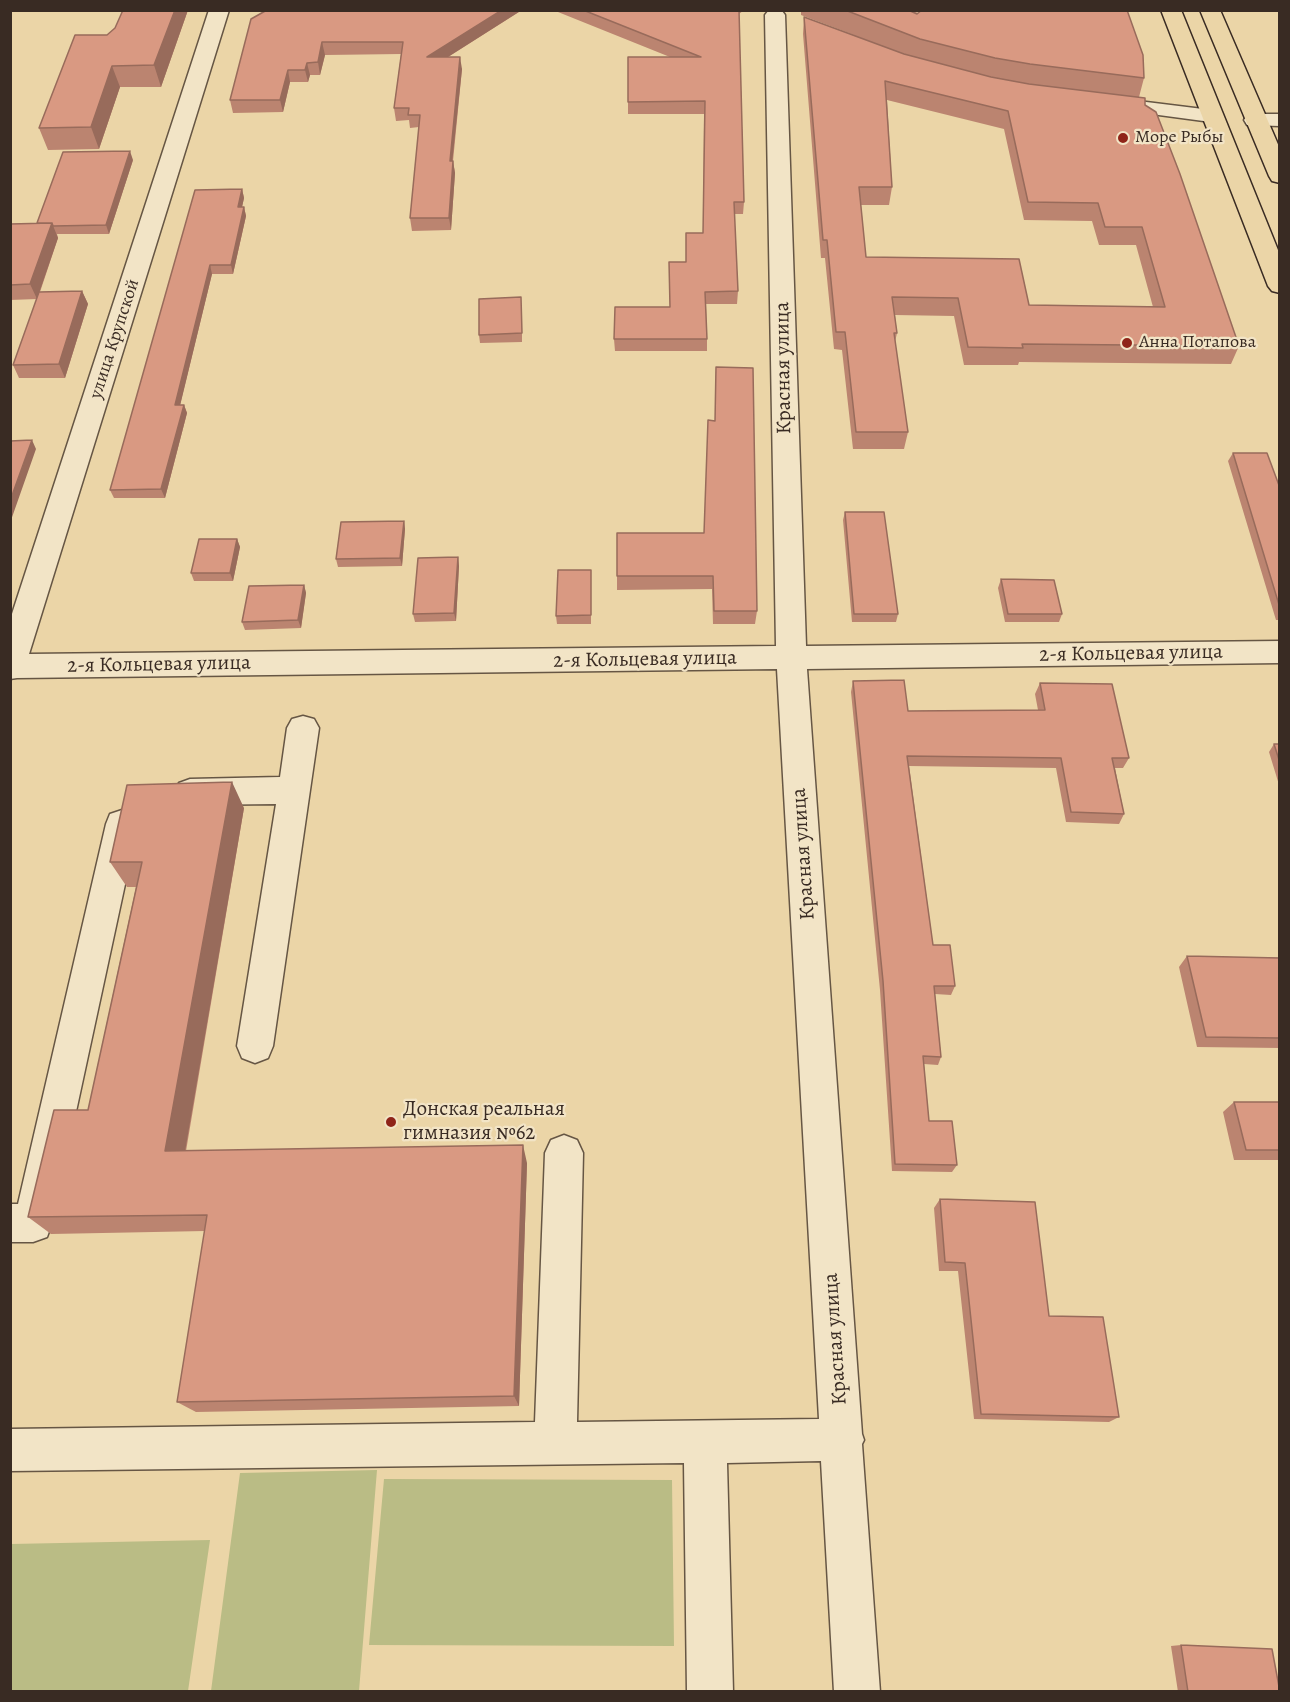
<!DOCTYPE html>
<html>
<head>
<meta charset="utf-8">
<style>
	body { margin:0 }
	#map { position:relative; width:1290px; height:1702px; overflow:hidden; background:#ebd5a7; font-family:Alegreya,serif }
	canvas { display:block }
	.frame { position:absolute; inset:0; border:12px solid #392b23; pointer-events:none }
</style>
</head>
<body>
<div id="map">
<canvas width="1290" height="1702"></canvas>
<div class="frame"></div>
</div>
<script>
const g = document.querySelector('canvas').getContext('2d');
g.lineJoin = 'round';
function fillPath(path, color) {
  g.fillStyle = color;
  g.fill(path, 'evenodd');
}
function toPath(rows) {
  const path = new Path2D();
  for (const r of rows) {
    path.moveTo(r[0], r[1]);
    for (let i = 2; i < r.length; i += 2) path.lineTo(r[i], r[i + 1]);
  }
  return path;
}
function trace(path, color, width, dash) {
  g.strokeStyle = color;
  g.lineWidth = width;
  g.lineCap = dash ? 'butt' : 'round';
  g.setLineDash(dash || []);
  g.stroke(path);
}
function write(font, color, halo, rows, align = 'center') {
  g.font = font + ' Alegreya,serif';
  g.lineWidth = 4.5;
  g.setLineDash([]);
  g.textBaseline = 'middle';
  g.strokeStyle = halo;
  g.fillStyle = color;
  for (const [text, x, y, turn = 0] of rows) {
    g.save();
    g.translate(x, y);
    g.rotate((+turn || 0) * Math.PI / 180);
    g.textAlign = isNaN(turn) ? turn : align;
    if (halo) g.strokeText(text, 0, 0);
    g.fillText(text, 0, 0);
    g.restore();
  }
}
const green = toPath([
	[377,1470,359,1691,211,1691,240,1473],
	[384,1479,672,1480,674,1646,369,1645],
	[210,1540,188,1691,11,1691,11,1544]
]);
const minor = toPath([
	[209,10,229,10,29,654,776,646,765,15,769,10,782,11,785,15,806,646,1280,641,1280,663,807,669,862,1434,864,1440,862,1444,880,1692,834,1692,821,1461,727,1463,733,1692,687,1692,684,1463,10,1471,10,1429,535,1422,545,1153,551,1140,564,1135,577,1140,583,1153,577,1422,819,1419,777,669,17,678,10,679,10,620,209,10],
	[1106,97,1211,110,1219,111,1222,116,1219,121,1211,122,1099,107,1095,103,1099,99,1106,97],
	[1255,114,1280,114,1280,126,1247,125,1244,120,1247,115,1255,114],
	[303,716,314,719,319,728,310,790,273,1046,268,1058,255,1063,242,1058,237,1046,276,804,190,805,179,801,174,792,179,783,190,779,280,777,287,728,292,719,303,716],
	[122,810,134,814,138,824,52,1223,47,1237,33,1242,10,1242,10,1204,18,1204,106,824,110,814,122,810]
]);
const major = toPath([
	[1161,10,1181,10,1280,255,1280,293,1272,291,1268,286,1161,10],
	[1200,10,1220,10,1280,149,1280,183,1272,181,1269,176,1200,10]
]);
const wall = toPath([
	[188,10,161,87,120,87,99,149,48,150,39,128,107,35],
	[267,10,522,10,448,57,462,69,453,161,455,173,451,230,412,231,410,218,419,127,410,128,409,120,396,121,394,108,401,54,325,55,320,75,310,75,308,82,290,82,283,112,233,113,230,100],
	[553,10,744,10,739,14,744,202,743,214,734,214,738,291,737,304,706,304,707,339,707,351,615,351,614,339,670,307,669,262,686,262,686,233,703,233,704,114,628,114,628,57,670,57],
	[801,10,908,10,1144,78,1139,97,1145,105,1239,346,1231,364,1019,362,1018,365,964,365,954,316,895,315,897,333,895,342,908,432,904,449,853,449,842,350,834,349,825,258,821,258,803,34,804,17,857,36,801,15],
	[887,100,1004,129,1024,220,1092,221,1099,245,1136,245,1153,307,1029,305,866,257,861,205,889,205,892,187],
	[133,160,109,234,57,234,58,238,40,292,82,291,88,304,65,378,19,378,13,365,37,299,10,300,10,224,37,223],
	[242,189,244,198,242,207,244,207,246,216,233,274,212,274,180,405,184,405,187,413,165,498,114,498,110,490],
	[522,306,522,342,480,343,479,335],
	[716,367,757,611,755,624,713,624,712,589,617,590,617,533,704,533,715,421],
	[1233,453,1280,488,1280,620,1276,620,1228,461],
	[845,512,898,614,896,622,852,622,843,520],
	[404,521,405,529,402,566,338,567,336,559],
	[237,539,240,547,233,581,194,581,191,573],
	[458,557,459,566,456,621,415,622,413,614],
	[591,570,591,624,557,624,556,616],
	[1001,579,1062,614,1059,622,1005,622,998,588],
	[304,585,306,593,301,628,245,630,242,622],
	[853,681,908,711,1038,710,1035,694,1040,683,1129,758,1123,768,1115,768,1124,814,1119,824,1066,822,1056,768,909,766,933,945,955,986,951,995,935,994,941,1057,938,1065,924,1064,929,1121,957,1165,952,1172,892,1171,880,990,851,692],
	[1274,744,1280,744,1280,788,1269,752],
	[244,808,186,1151,527,1163,519,1406,196,1412,177,1402,205,1231,51,1234,28,1217,88,1110,136,887,127,887,110,862],
	[1187,956,1280,958,1280,1048,1197,1047,1179,967],
	[1234,1102,1280,1102,1280,1160,1234,1160,1223,1112],
	[940,1199,1049,1316,1119,1417,1109,1422,974,1419,958,1271,939,1271,934,1208],
	[1181,1645,1280,1692,1178,1692,1171,1646]
]);
const shadedWall = toPath([
	[175,10,188,10,161,87,154,65],
	[502,10,522,10,429,69,427,57],
	[322,42,325,55,320,75,318,62],
	[460,57,462,69,451,173,450,161],
	[307,63,310,75,308,82,305,70],
	[112,66,120,87,99,149,91,127],
	[288,70,290,82,283,112,280,100],
	[130,151,133,160,109,234,106,225],
	[453,161,455,173,451,230,449,218],
	[242,189,244,198,240,216,238,207],
	[244,207,246,216,233,274,231,265],
	[52,223,58,238,37,299,30,284],
	[210,265,212,274,178,414,175,405],
	[82,291,88,304,65,378,59,364],
	[184,405,187,413,165,498,161,489],
	[32,440,36,449,10,523,10,501],
	[404,521,405,529,402,566,400,558],
	[237,539,240,547,233,581,230,573],
	[458,557,459,566,456,621,454,613],
	[304,585,306,593,301,628,298,620],
	[232,782,244,808,182,1169,165,1151],
	[523,1145,527,1163,519,1406,514,1396]
]);
const building = toPath([
	[123,10,175,10,154,65,112,66,91,127,39,128,75,35,107,35,115,28,123,10],
	[267,10,502,10,427,57,460,57,450,161,453,161,449,218,410,218,420,115,408,115,409,108,394,108,403,42,322,42,318,62,307,63,305,70,288,70,280,100,230,100,251,19,267,10],
	[583,10,739,10,744,202,734,202,738,291,705,292,707,339,614,339,615,307,670,307,669,262,686,262,686,233,703,233,705,101,628,102,628,57,701,57,583,10],
	[845,10,908,10,917,14,922,10,1127,10,1143,55,1144,78,1030,64,995,58,920,39,845,10],
	[804,17,904,54,991,77,1029,84,1145,98,1145,105,1156,112,1180,174,1239,346,1022,344,1023,348,968,347,958,298,892,297,897,333,894,333,908,432,856,432,845,332,836,332,827,240,823,240,804,17],
	[885,81,1008,111,1028,202,1098,203,1105,227,1142,227,1165,307,1029,305,1019,259,866,257,859,187,892,187,885,81],
	[130,151,106,225,53,226,52,223,37,223,63,152,130,151],
	[242,189,238,207,244,207,231,265,210,265,175,405,184,405,161,489,110,490,195,190,242,189],
	[52,223,30,284,10,285,10,224,52,223],
	[82,291,59,364,13,365,39,292,82,291],
	[521,297,522,333,479,335,479,299,521,297],
	[716,367,753,368,757,611,714,611,713,576,617,576,617,533,704,533,708,420,715,421,716,367],
	[32,440,10,501,10,441,32,440],
	[1233,453,1267,453,1280,488,1280,608,1233,453],
	[845,512,884,512,898,614,854,614,845,512],
	[404,521,400,558,336,559,341,522,404,521],
	[199,539,237,539,230,573,191,573,199,539],
	[458,557,454,613,413,614,418,558,458,557],
	[558,570,591,570,591,615,556,616,558,570],
	[1001,579,1054,580,1062,614,1008,614,1001,579],
	[304,585,298,620,242,622,249,586,304,585],
	[904,680,908,711,1045,710,1040,683,1112,684,1129,758,1112,758,1124,814,1071,812,1061,758,907,756,933,945,950,945,955,986,934,986,941,1057,923,1056,929,1121,952,1121,957,1165,895,1164,883,981,853,681,904,680],
	[1274,744,1280,744,1280,763,1274,744],
	[232,782,165,1151,523,1145,514,1396,177,1402,207,1215,28,1217,54,1110,88,1110,142,862,110,862,127,785,232,782],
	[1187,956,1280,958,1280,1038,1206,1037,1187,956],
	[1234,1102,1280,1102,1280,1150,1246,1150,1234,1102],
	[940,1199,1035,1202,1049,1316,1103,1317,1119,1417,981,1414,965,1263,945,1262,940,1199],
	[1181,1645,1272,1649,1280,1692,1188,1692,1181,1645]
]);
const markers = [
	[1123,138,6,"#8f2418"],
	[1127,343,6,"#8f2418"],
	[391,1122,6,"#8f2418"]
];
const farPoinames = [
	["Море Рыбы",1135,138],
	["Анна Потапова",1139,343]
];
const farStreetnames = [
	["улица Крупской",115,339,-72]
];
const streetNames = [
	["Красная улица",784,368,-91],
	["2-я Кольцевая улица",1131,654,-1],
	["2-я Кольцевая улица",645,660,-1],
	["2-я Кольцевая улица",159,665,-1],
	["Красная улица",804,854,-94],
	["Красная улица",836,1339,-94]
];
const poiNames = [
	["Донская реальная",403,1110],
	["гимназия №62",403,1134]
];
fillPath(green, '#babc85');
trace(minor, '#665644', 3);
trace(major, '#392b23', 3);
fillPath(minor, '#f2e4c6');
fillPath(major, '#ebd5a7');
fillPath(wall, '#bb8470');
fillPath(shadedWall, '#986b5b');
fillPath(building, '#d99982');
trace(building, '#986b5b', 1.5);
for (const [x, y, r, color] of markers) {
  const dot = new Path2D();
  dot.arc(x, y, r, 0, 2 * Math.PI);
  g.fillStyle = color;
  g.fill(dot);
  trace(dot, '#f2e4c6', 2);
}
write('18px', '#392b23', '#f2e4c6', farPoinames, 'left');
write('18px', '#392b23', '#f2e4c6', farStreetnames);
write('21px', '#392b23', '#f2e4c6', streetNames);
write('21px', '#392b23', '#f2e4c6', poiNames, 'left');
</script>
</body>
</html>
